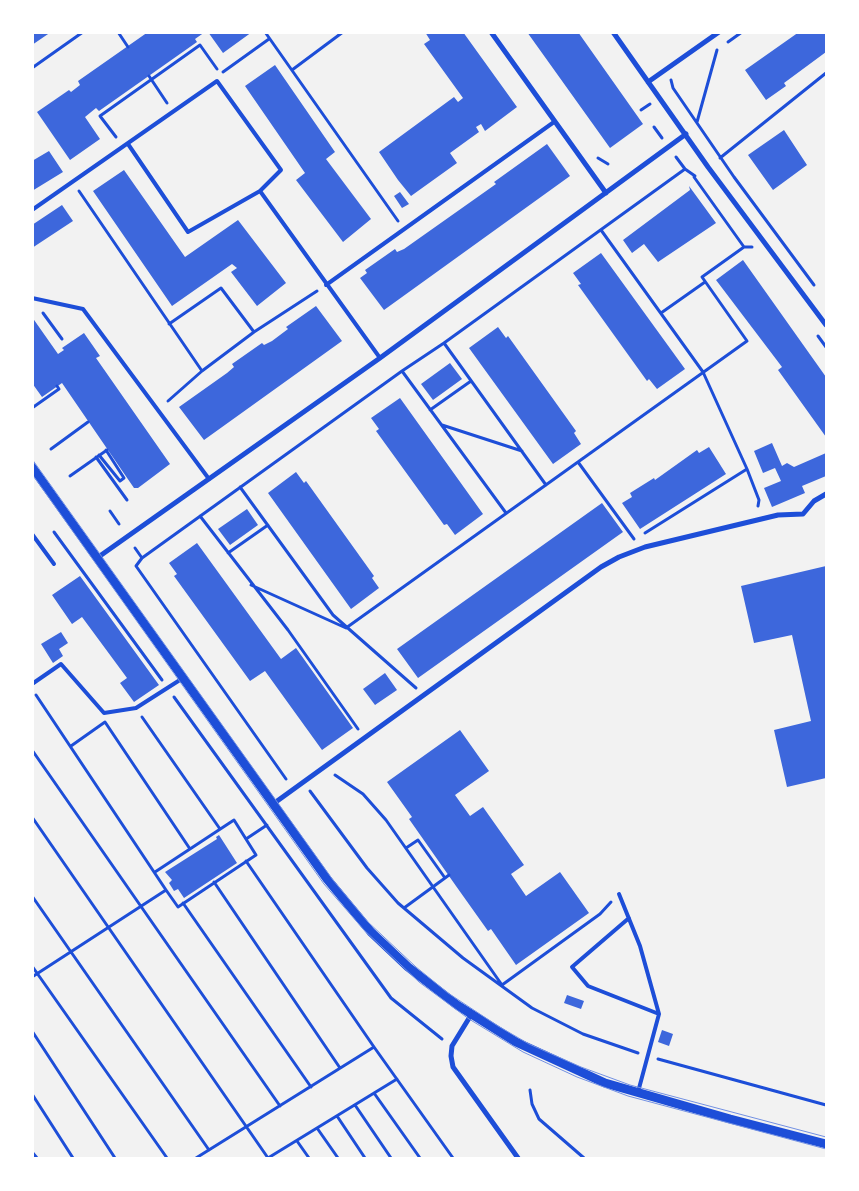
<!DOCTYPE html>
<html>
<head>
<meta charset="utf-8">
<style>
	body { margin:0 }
	#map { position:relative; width:859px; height:1191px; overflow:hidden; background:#f2f2f2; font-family:Helvetica,sans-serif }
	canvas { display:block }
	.frame { position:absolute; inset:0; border:34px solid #fff; pointer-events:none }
</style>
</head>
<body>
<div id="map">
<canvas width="859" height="1191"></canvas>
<div class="frame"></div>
</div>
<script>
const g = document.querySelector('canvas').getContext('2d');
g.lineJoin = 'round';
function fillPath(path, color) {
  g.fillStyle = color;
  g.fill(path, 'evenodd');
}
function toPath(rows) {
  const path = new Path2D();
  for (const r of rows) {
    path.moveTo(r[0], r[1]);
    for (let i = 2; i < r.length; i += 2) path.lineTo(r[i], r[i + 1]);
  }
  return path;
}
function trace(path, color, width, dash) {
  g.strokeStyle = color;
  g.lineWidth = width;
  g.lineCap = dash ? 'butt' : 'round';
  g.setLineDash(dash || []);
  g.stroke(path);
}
const building = toPath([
	[32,32,51,32,32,45],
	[148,32,205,32,195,39,197,42,99,111,96,108,85,117,100,139,70,160,37,112,69,90,71,92,80,85,78,81],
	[208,32,252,32,223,53],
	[425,32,463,32,517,107,485,131,481,124,476,127,479,132,450,153,457,163,411,196,398,180,379,152,454,97,458,102,463,98,424,44,430,40],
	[527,32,578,32,643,124,610,148],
	[799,32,826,32,826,52,784,83,786,86,766,100,745,70],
	[275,65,335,152,326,159,371,219,343,242,296,180,305,173,245,86],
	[784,130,807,165,773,190,748,155],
	[547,144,570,176,384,310,360,278,367,273,365,270,395,249,397,252,404,249,496,184,494,182],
	[49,151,63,172,32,191,32,161],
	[124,170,185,257,238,220,286,283,257,306,231,272,237,268,232,264,172,306,93,191],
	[689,186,716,223,658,262,644,244,632,253,623,240,690,190],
	[400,192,409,204,402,208,394,196],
	[62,205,73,221,32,248,32,225],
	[601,253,685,369,657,389,649,379,647,381,578,285,581,284,573,273],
	[743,260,826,377,826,437,778,370,782,367,716,280],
	[316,306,342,341,204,440,179,407,227,373,234,367,232,364,262,343,264,345,272,341,288,329,286,327],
	[32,317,58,354,64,350,62,348,84,333,100,356,96,358,170,464,138,488,134,488,62,383,42,397,32,383],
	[498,327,506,338,508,336,576,431,574,433,581,444,553,464,469,348],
	[450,363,462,379,433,400,421,384],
	[400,398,483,514,455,535,447,524,444,525,376,431,379,429,371,418],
	[772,443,782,466,787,463,794,467,826,453,826,476,802,486,805,493,772,507,764,488,781,481,775,468,763,473,754,451],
	[709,447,726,474,640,529,622,503,632,497,630,493,654,478,655,480,697,450,699,453],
	[296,472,304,483,306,481,374,576,372,578,379,588,351,609,268,493],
	[602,503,623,532,418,678,397,649],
	[247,509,258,525,230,545,218,529],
	[197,543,281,659,296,648,353,728,322,750,265,671,250,681,174,576,177,574,169,563],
	[826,566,826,778,787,787,774,730,811,721,792,635,754,643,741,586],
	[80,576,159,685,134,702,120,683,127,678,82,617,72,624,52,595],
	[61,632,68,643,59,649,63,656,53,663,41,644],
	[385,673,397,690,375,705,363,689],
	[460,730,489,771,455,795,470,816,483,807,524,865,511,874,526,896,560,872,589,913,516,965,491,929,488,931,456,886,409,819,412,817,387,782],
	[219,835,237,863,184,898,178,889,174,891,169,883,172,880,165,872,217,839,216,837],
	[567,995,584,1001,581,1009,564,1003],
	[662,1030,673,1034,669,1046,658,1042]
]);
const path = toPath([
	[118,32,128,47],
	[265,32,398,221],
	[728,42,742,32],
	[32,68,83,32],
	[292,70,343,32],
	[223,72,269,39],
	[149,76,167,103],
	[671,80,673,88,734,177,814,285],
	[641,110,650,104],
	[697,122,717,50],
	[654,127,662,138],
	[116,137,100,116,200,45,217,69],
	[598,158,608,164],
	[720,158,826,73],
	[685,169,695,176],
	[694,177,744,247,752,247],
	[79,191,202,371],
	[601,230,703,372,747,469,645,533],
	[43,313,62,339],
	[661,313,705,282],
	[169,324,221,288,254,332],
	[818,336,826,347],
	[444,343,546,485],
	[402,371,506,513],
	[168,401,202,371,254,332,317,291],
	[32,408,59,389,57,386],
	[430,410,471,381],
	[442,425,522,451],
	[51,449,88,422],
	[99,455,120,481,124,478,106,450],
	[96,457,127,500],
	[578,462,634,539],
	[747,469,759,500,758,506],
	[70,476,107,450],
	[240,487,333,615,416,688],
	[110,511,119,524],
	[200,516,288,630,358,729],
	[54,532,162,680],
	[135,548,142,558],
	[228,553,268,525],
	[251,585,346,628,747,341,702,277,744,247],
	[174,697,391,998,442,1039],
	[142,717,220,829],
	[71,746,105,722,190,849],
	[32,750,280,1106],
	[335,775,363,794,386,820,502,985,600,914,611,902],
	[286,779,136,566,142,558,402,371,444,343,685,169,676,157],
	[310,791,367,868,398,903,463,958,532,1008,583,1034,638,1053],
	[32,817,268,1158],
	[246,839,267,825],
	[406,848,418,840,445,878,449,875],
	[155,872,234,820,256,855,178,907,166,890],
	[214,882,340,1068],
	[32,896,209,1150],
	[183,903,311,1087],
	[404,908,445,878],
	[32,966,167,1158],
	[32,977,166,890,36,695],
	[32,1031,115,1158],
	[374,1047,453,1158],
	[658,1059,826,1105],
	[530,1090,532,1104,539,1119,584,1158],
	[374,1093,420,1158],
	[32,1094,73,1158],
	[355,1105,391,1158],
	[337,1116,365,1158],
	[317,1128,338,1158],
	[297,1141,309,1158],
	[32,1152,37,1158],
	[196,1158,374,1047,246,861],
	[268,1158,397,1079]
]);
const service = toPath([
	[128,144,188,232,260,191],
	[32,210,217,81,281,170,260,191,380,358],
	[326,285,554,122],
	[32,298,83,309,209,479],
	[32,534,54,564],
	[32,684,61,664,104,713,136,708,183,678],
	[619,894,640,946,659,1014,638,1092],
	[629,918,572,967,588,986,659,1014]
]);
const minor = toPath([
	[491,32,606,193],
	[613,32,708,167,826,325],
	[648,82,719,32],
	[97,558,380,358,686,134],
	[273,804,601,567,619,557,645,547,778,515,803,514,814,501,826,494],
	[471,1015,452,1046,451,1056,453,1067,518,1158]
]);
const tertiary = toPath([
	[32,467,327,879,371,932,408,967,457,1005,516,1042,605,1083,730,1119,826,1144]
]);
const tram = toPath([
	[32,459,333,880,368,922,416,967,448,993,498,1026,529,1044,581,1067,630,1085,826,1137],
	[32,474,324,884,364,930,419,982,469,1019,523,1052,577,1077,628,1096,826,1149]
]);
fillPath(building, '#3d67dc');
trace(path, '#1d4ed8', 3);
trace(service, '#1d4ed8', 4);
trace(minor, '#1d4ed8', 5);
trace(tertiary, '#1d4ed8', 9);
trace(tram, '#7290e2', 1);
</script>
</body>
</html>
